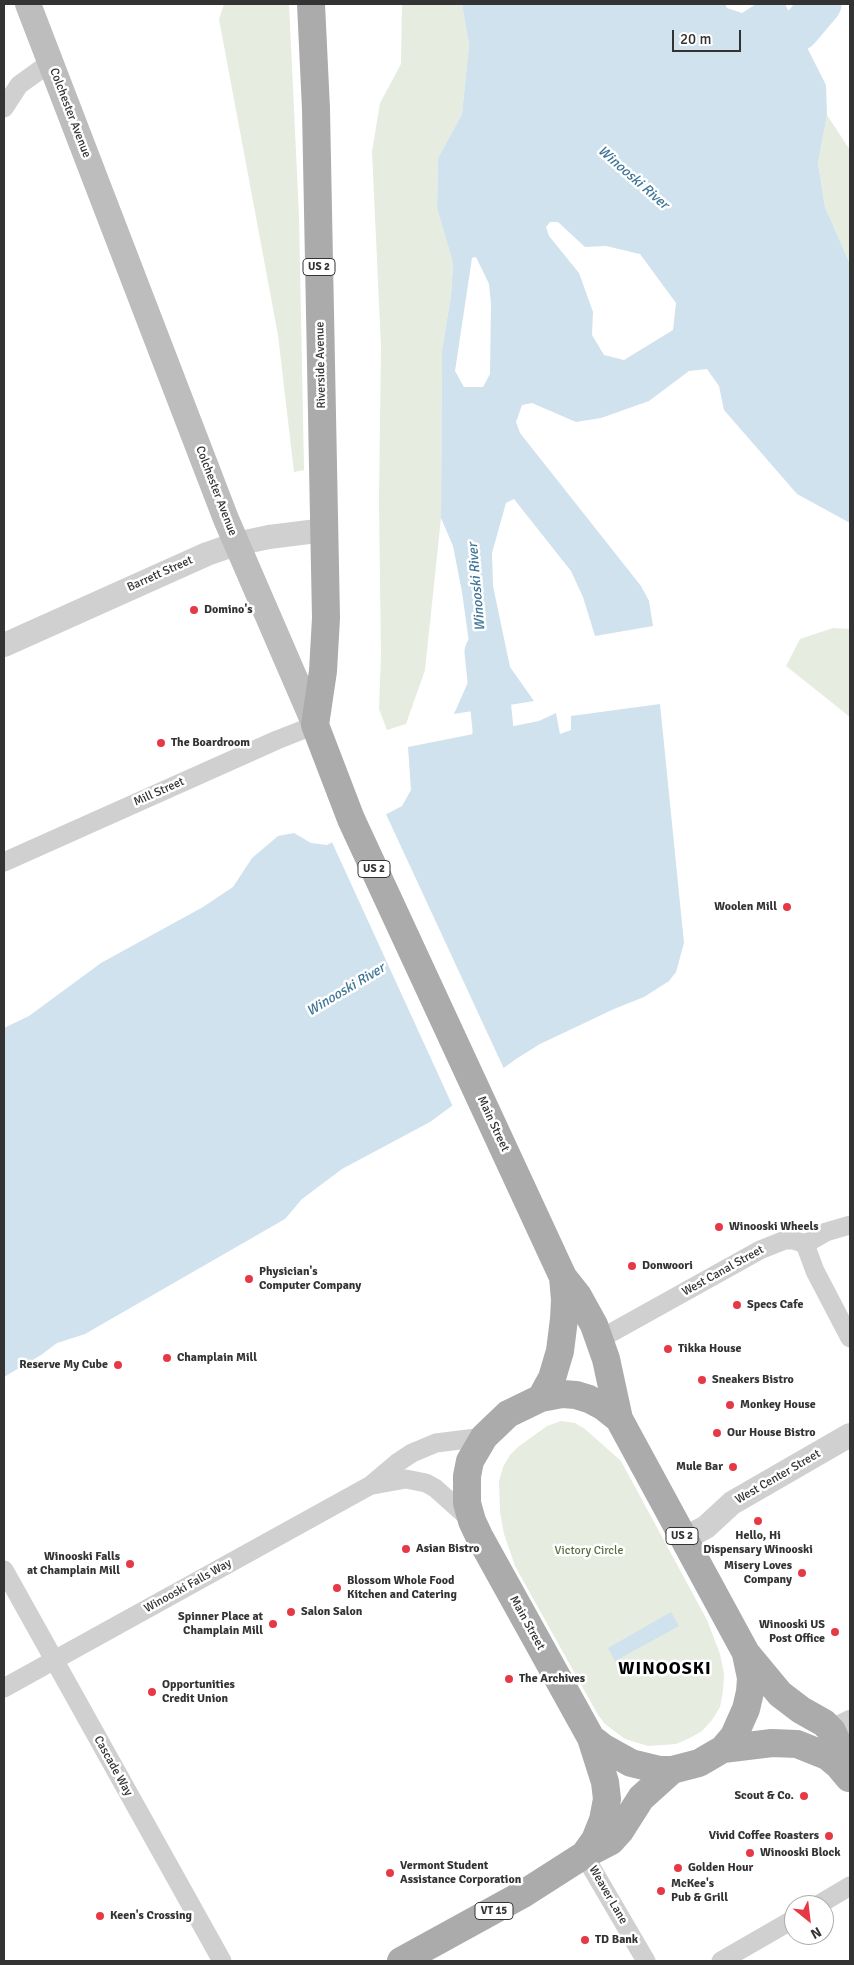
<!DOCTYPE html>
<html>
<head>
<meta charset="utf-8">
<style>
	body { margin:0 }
	#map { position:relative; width:854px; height:1965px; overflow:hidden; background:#fff; font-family:Signika,sans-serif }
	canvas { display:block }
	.frame { position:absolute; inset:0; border:5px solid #333; pointer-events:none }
	.north { position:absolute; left:784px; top:1895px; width:50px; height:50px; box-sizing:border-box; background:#fff; border:1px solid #adadad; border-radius:50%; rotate:151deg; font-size:14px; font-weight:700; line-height:20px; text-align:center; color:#333 }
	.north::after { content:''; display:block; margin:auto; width:18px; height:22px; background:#e63946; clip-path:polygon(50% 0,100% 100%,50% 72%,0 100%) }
	.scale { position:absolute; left:672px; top:30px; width:69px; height:22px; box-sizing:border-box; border:2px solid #333; border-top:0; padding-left:6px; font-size:15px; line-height:18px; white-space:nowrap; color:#333; -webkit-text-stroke:4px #fff; paint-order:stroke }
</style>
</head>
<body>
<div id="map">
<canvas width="854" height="1965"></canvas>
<div class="frame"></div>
<div class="north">N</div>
<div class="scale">20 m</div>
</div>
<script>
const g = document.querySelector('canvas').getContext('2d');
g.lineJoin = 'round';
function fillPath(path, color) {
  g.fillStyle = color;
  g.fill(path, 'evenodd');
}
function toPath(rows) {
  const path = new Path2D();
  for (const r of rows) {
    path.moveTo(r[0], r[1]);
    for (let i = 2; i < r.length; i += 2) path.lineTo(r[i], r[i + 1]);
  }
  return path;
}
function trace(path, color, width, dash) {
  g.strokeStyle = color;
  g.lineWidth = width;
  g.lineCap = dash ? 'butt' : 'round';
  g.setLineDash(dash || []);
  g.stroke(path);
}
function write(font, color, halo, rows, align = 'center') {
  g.font = font + ' Signika,sans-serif';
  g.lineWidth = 5;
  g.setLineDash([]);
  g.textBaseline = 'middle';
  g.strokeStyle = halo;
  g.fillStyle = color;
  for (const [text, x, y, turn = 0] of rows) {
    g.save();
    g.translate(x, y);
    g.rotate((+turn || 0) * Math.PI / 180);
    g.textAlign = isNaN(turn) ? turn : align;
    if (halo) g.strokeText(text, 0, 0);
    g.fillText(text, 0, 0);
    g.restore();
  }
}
const green = toPath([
	[224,4,289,4,299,216,304,470,294,472,278,335,219,19],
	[402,4,462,4,469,45,462,114,438,158,437,208,453,263,451,296,442,350,441,518,425,670,406,724,387,730,379,709,381,655,379,502,381,346,372,152,380,103,401,64],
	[827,115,850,150,850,264,825,207,818,163],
	[833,628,850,629,850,717,786,666,800,639],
	[561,1421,575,1423,585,1429,621,1461,707,1620,720,1654,724,1674,723,1691,720,1707,712,1720,702,1731,690,1738,676,1744,648,1746,625,1739,605,1724,598,1715,515,1566,504,1534,500,1512,499,1481,503,1467,510,1455,518,1447,547,1426]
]);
const water = toPath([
	[462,4,725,4,727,8,742,13,756,4,785,4,826,85,827,115,818,163,825,207,850,264,850,523,797,494,724,410,719,386,707,369,689,371,649,401,601,418,576,422,532,403,522,405,516,422,520,433,641,586,649,601,653,626,595,636,583,597,571,571,514,499,506,503,492,553,493,586,510,667,534,701,454,714,473,671,462,592,453,546,441,518,442,350,451,296,453,263,437,208,438,158,462,114,469,45],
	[550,222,558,222,585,247,606,246,640,254,676,303,673,330,624,360,604,355,592,335,593,312,579,273,549,236,546,227],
	[476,257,489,284,491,304,490,374,483,387,464,387,455,371,472,258],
	[660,704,684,943,676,972,669,981,644,997,614,1009,540,1044,516,1059,430,1122,342,1169,302,1199,285,1219,85,1334,57,1343,41,1355,4,1377,4,1028,29,1016,101,963,203,907,233,887,252,858,278,836,294,833,311,843,327,845,402,806,411,790,408,747,539,721,556,713,560,734,571,730,571,716],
	[671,1612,679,1626,615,1661,608,1648]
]);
const pier = toPath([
	[385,812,505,1071,454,1109,331,840]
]);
const river = toPath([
	[752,64,799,30,821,4],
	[485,652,493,729,492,787]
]);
const minor = toPath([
	[4,108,19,85,51,62],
	[4,862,277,740,315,725],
	[805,1244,815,1271,850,1338],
	[805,1244,826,1232,850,1225],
	[600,1339,760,1250,785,1240,794,1240,805,1244],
	[373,1485,406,1479,426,1483,435,1488,472,1521],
	[4,1570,222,1961],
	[4,1688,371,1485,397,1463,412,1453,436,1443,484,1437],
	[584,1855,646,1961],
	[818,1905,850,1886],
	[721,1961,794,1919]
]);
const tertiary = toPath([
	[4,645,207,554,236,544,269,537,325,530],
	[684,1539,706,1527,732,1503,850,1435],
	[832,1731,850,1722]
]);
const secondary = toPath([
	[28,4,226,519,315,725]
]);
const primary = toPath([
	[311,4,316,109,326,618,323,671,315,725,351,819,563,1277,578,1296,594,1325,606,1359,619,1419,746,1653,780,1694,801,1710,824,1723,832,1731,850,1770],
	[541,1398,552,1378,560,1351,564,1319,565,1300,563,1277],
	[619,1419,604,1407,589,1399,576,1395,562,1394,541,1398,508,1414,484,1437,470,1461,467,1476,467,1503,472,1521,479,1536,591,1738,604,1748,631,1763,660,1770,672,1770,699,1763,723,1749,734,1736,746,1709,750,1692,751,1678,746,1654],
	[723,1749,772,1743,797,1744,827,1756,838,1765,849,1778],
	[585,1854,595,1840,603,1820,607,1799,605,1782,591,1738],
	[401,1961,523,1894,584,1855,611,1841,620,1831,641,1798,672,1770]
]);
const markers = [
	[194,610,5,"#e63946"],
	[161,743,5,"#e63946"],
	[787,907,5,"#e63946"],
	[719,1227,5,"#e63946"],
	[632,1266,5,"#e63946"],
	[249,1279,5,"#e63946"],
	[737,1305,5,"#e63946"],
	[668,1349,5,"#e63946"],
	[167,1358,5,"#e63946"],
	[118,1365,5,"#e63946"],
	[702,1380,5,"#e63946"],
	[730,1405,5,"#e63946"],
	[717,1433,5,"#e63946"],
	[733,1467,5,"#e63946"],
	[758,1521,5,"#e63946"],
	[406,1549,5,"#e63946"],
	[130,1564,5,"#e63946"],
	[802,1573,5,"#e63946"],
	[337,1588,5,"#e63946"],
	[291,1612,5,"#e63946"],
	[273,1624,5,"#e63946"],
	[835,1632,5,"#e63946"],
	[509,1679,5,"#e63946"],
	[152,1692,5,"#e63946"],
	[804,1796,5,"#e63946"],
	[829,1836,5,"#e63946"],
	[750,1853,5,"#e63946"],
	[678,1868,5,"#e63946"],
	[390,1873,5,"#e63946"],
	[661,1891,5,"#e63946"],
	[100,1916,5,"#e63946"],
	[585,1940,5,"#e63946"]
];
const shields = [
	[319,267,32],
	[374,869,32],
	[682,1536,32],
	[494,1911,38]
];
const shieldNames = [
	["US 2",319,267],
	["US 2",374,869],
	["US 2",682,1536],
	["VT 15",494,1911]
];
const streetNames = [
	["Colchester Avenue",70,113,69],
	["Riverside Avenue",321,365,-91],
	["Colchester Avenue",216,491,69],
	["Barrett Street",160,574,-24],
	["Mill Street",159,792,-24],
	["Main Street",493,1124,65],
	["West Canal Street",723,1271,-29],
	["West Center Street",778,1477,-30],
	["Winooski Falls Way",188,1586,-29],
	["Main Street",527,1623,61],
	["Cascade Way",113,1766,61],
	["Weaver Lane",608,1895,60]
];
const poiNames = [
	["Domino's",204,610],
	["The Boardroom",171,743],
	["Woolen Mill",777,907,"right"],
	["Winooski Wheels",729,1227],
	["Donwoori",642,1266],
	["Physician's",259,1272],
	["Computer Company",259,1286],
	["Specs Cafe",747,1305],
	["Tikka House",678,1349],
	["Champlain Mill",177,1358],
	["Reserve My Cube",108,1365,"right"],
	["Sneakers Bistro",712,1380],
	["Monkey House",740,1405],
	["Our House Bistro",727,1433],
	["Mule Bar",723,1467,"right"],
	["Hello, Hi",758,1536,"center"],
	["Dispensary Winooski",758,1550,"center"],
	["Asian Bistro",416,1549],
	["Winooski Falls",120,1557,"right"],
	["at Champlain Mill",120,1571,"right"],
	["Misery Loves",792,1566,"right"],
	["Company",792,1580,"right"],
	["Blossom Whole Food",347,1581],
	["Kitchen and Catering",347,1595],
	["Salon Salon",301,1612],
	["Spinner Place at",263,1617,"right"],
	["Champlain Mill",263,1631,"right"],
	["Winooski US",825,1625,"right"],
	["Post Office",825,1639,"right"],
	["The Archives",519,1679],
	["Opportunities",162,1685],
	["Credit Union",162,1699],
	["Scout & Co.",794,1796,"right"],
	["Vivid Coffee Roasters",819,1836,"right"],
	["Winooski Block",760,1853],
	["Vermont Student",400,1866],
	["Assistance Corporation",400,1880],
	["Golden Hour",688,1868],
	["McKee's",671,1884],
	["Pub & Grill",671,1898],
	["Keen's Crossing",110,1916],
	["TD Bank",595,1940]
];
const parkNames = [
	["Victory Circle",589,1551]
];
const waterNames = [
	["Winooski River",633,178,41],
	["Winooski River",477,587,-95],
	["Winooski River",346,990,-31]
];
const districtNames = [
	["WINOOSKI",665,1669]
];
fillPath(green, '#e6ecdf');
fillPath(water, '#cfe2ee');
fillPath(pier, '#fff');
trace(river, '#cfe2ee', 41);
trace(minor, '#d0d0d0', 19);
trace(tertiary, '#d0d0d0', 24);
trace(secondary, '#bdbdbd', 26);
trace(primary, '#ababab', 28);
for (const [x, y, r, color] of markers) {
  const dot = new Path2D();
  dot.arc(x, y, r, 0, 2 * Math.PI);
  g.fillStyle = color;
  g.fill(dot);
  trace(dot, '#fff', 2);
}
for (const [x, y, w] of shields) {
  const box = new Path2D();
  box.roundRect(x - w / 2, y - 8.5, w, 17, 4);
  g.fillStyle = '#fff';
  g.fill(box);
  trace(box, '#333', 1);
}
write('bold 11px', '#333', null, shieldNames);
write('12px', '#333', '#fff', streetNames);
write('bold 12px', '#333', '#fff', poiNames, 'left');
write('12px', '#56703f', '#fff', parkNames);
write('italic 14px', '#3f7597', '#fff', waterNames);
g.letterSpacing = '1px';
write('bold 18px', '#000', '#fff', districtNames);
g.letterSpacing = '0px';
</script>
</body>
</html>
